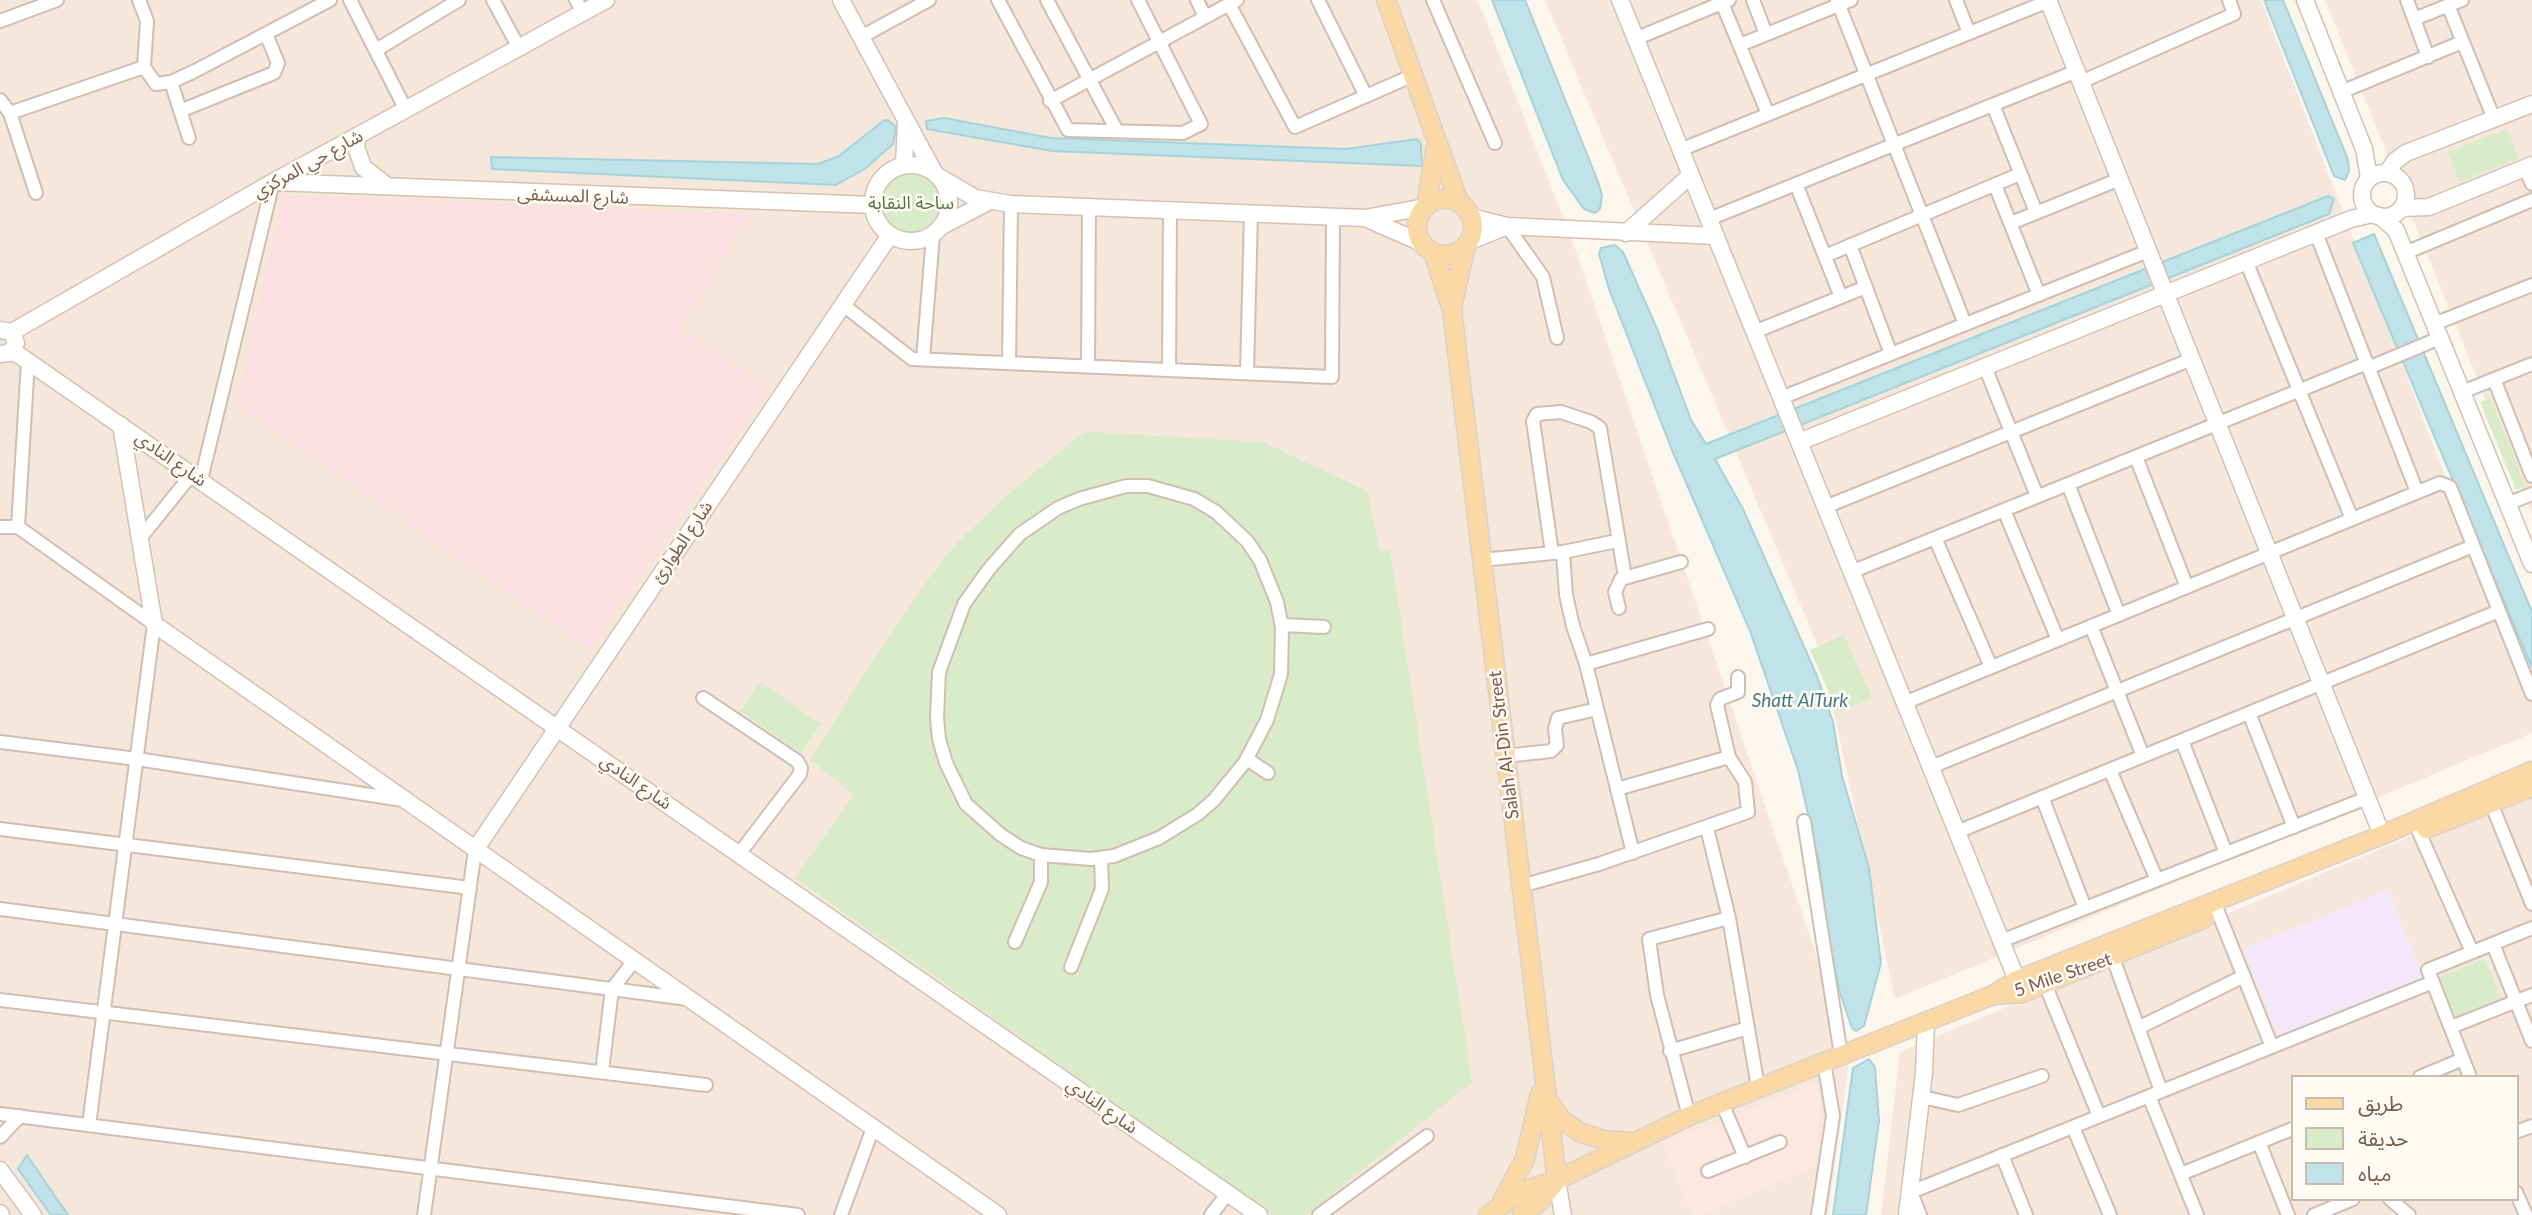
<!DOCTYPE html>
<html>
<head>
<meta charset="utf-8">
<style>
	body { margin:0 }
	#map { position:relative; width:2532px; height:1215px; overflow:hidden; background:#fdf6ec; font-family:Lato,"Noto Sans Arabic",sans-serif }
	canvas { display:block }
	.legend { position:absolute; left:2291px; top:1075px; width:228px; height:126px; box-sizing:border-box; background:#fffaf3; border:2px solid #cabbb1; margin:0; padding:9px 12px; list-style:none; font-size:21px; color:#7a5c4d }
	.legend li { display:flex; align-items:center; gap:14px; height:35px }
	.legend b { width:35px; border:2px solid #cabbb1 }
</style>
</head>
<body>
<div id="map">
<canvas width="2532" height="1215"></canvas>
<ul class="legend">
<li><b style="height:9px;background:#fbd9a5"></b>طريق</li>
<li><b style="height:19px;background:#d8ecc9"></b>حديقة</li>
<li><b style="height:19px;background:#bfe3e8"></b>مياه</li>
</ul>
</div>
<script>
const g = document.querySelector('canvas').getContext('2d');
g.lineJoin = 'round';
function fillPath(path, color) {
  g.fillStyle = color;
  g.fill(path, 'evenodd');
}
function toPath(rows) {
  const path = new Path2D();
  for (const r of rows) {
    if (r.length === 3) {
      path.moveTo(r[0] + r[2], r[1]);
      path.arc(r[0], r[1], r[2], 0, 2 * Math.PI);
      continue;
    }
    path.moveTo(r[0], r[1]);
    for (let i = 2; i < r.length; i += 2) path.lineTo(r[i], r[i + 1]);
  }
  return path;
}
function trace(path, color, width, dash) {
  g.strokeStyle = color;
  g.lineWidth = width;
  g.lineCap = dash ? 'butt' : 'round';
  g.setLineDash(dash || []);
  g.stroke(path);
}
function write(font, color, halo, rows, align = 'center') {
  g.font = font + ' Lato,"Noto Sans Arabic",sans-serif';
  g.lineWidth = 5;
  g.setLineDash([]);
  g.textBaseline = 'middle';
  g.strokeStyle = halo;
  g.fillStyle = color;
  for (const [text, x, y, turn = 0] of rows) {
    g.save();
    g.translate(x, y);
    g.rotate((+turn || 0) * Math.PI / 180);
    g.textAlign = isNaN(turn) ? turn : align;
    if (halo) g.strokeText(text, 0, 0);
    g.fillText(text, 0, 0);
    g.restore();
  }
}
const residential = toPath([
	[0,0,1478,0,1572,240,1850,1054,1828,1215,0,1215],
	[1545,0,2261,0,2532,700,2532,733,1895,999,1822,656],
	[2325,0,2532,0,2532,515],
	[2532,785,2532,1215,1881,1215,1900,1052],
	[2292,1077,2516,1077,2516,1199,2292,1199]
]);
const commercial = toPath([
	[1816,1083,1820,1103,1816,1166,1701,1215,1692,1215,1663,1143]
]);
const education = toPath([
	[2388,890,2423,977,2279,1036,2243,949]
]);
const medical = toPath([
	[283,195,751,214,679,330,770,388,589,649,237,404]
]);
const green = toPath([
	[2507,129,2519,158,2460,182,2448,152],
	[911,203,29],
	[2490,398,2526,486,2516,490,2480,402],
	[1089,432,1263,442,1367,491,1380,551,1390,550,1472,1082,1306,1215,1273,1215,795,878,854,795,810,760,874,659,930,577,955,545,1005,497,1076,438],
	[1844,635,1872,698,1838,712,1810,650],
	[760,682,821,724,801,753,740,711],
	[2485,959,2501,998,2452,1018,2436,978]
]);
const water = toPath([
	[1492,0,1525,0,1597,179,1602,195,1600,209,1595,213,1584,209,1563,180,1492,0],
	[2264,0,2283,0,2348,160,2349,171,2345,180,2334,176,2264,0],
	[944,118,1051,138,1346,149,1417,139,1421,144,1422,166,1052,151,927,129,926,121,944,118],
	[888,120,896,127,893,144,866,168,836,185,492,169,491,157,818,164,839,156,883,121,888,120],
	[2328,196,2334,199,2329,214,1715,459,1743,509,1817,676,1833,722,1842,776,1869,868,1881,963,1864,1026,1856,1031,1852,1028,1840,993,1830,948,1819,862,1798,770,1750,631,1672,450,1609,289,1599,254,1601,248,1615,245,1623,252,1658,331,1691,420,1706,444,2328,196],
	[2374,234,2532,612,2532,668,2353,243,2374,234],
	[1869,1059,1875,1067,1879,1121,1866,1215,1833,1215,1853,1068,1869,1059],
	[27,1155,68,1215,51,1215,18,1169,27,1155]
]);
const street = toPath([
	[139,0,147,21,144,67,156,84,171,82,193,72,330,0],
	[350,0,406,110],
	[493,0,519,48],
	[576,0,583,13],
	[998,0,1068,130,1183,133,1201,124,1138,0],
	[1047,0,1117,131],
	[1197,0,1205,17],
	[1318,0,1366,96],
	[1433,0,1495,143],
	[1753,0,1766,34],
	[1837,0,1965,324],
	[1956,0,1969,33],
	[2407,0,2428,57],
	[1722,3,1768,114],
	[1229,4,1295,127,1414,75],
	[2448,5,2494,119],
	[2414,19,2462,0],
	[0,21,57,0],
	[861,37,929,0],
	[1635,39,1729,0],
	[1740,45,1851,0],
	[376,50,459,0],
	[171,82,189,138],
	[2081,82,2234,14,2229,0],
	[2341,92,2462,42],
	[0,100,10,113,36,193],
	[1050,101,1237,0],
	[1993,105,2036,212],
	[180,111,274,73,278,63,266,34],
	[10,113,144,67],
	[1680,150,2051,0],
	[2525,168,2532,184],
	[1796,184,1841,297],
	[1995,185,2039,295],
	[1709,219,2077,71],
	[2011,223,2120,179],
	[1507,226,1543,277,1557,338],
	[2316,233,2417,492],
	[1850,245,1891,354],
	[2405,253,2532,200],
	[1825,256,2020,174],
	[2246,261,2352,519],
	[842,304,912,359,1332,377,1333,217],
	[2434,324,2532,285],
	[1754,332,1866,287],
	[923,359,933,235],
	[1009,363,1011,204],
	[1088,366,1089,207],
	[1985,367,2037,496],
	[2368,368,2440,338],
	[1169,370,1170,210],
	[1247,373,1251,213],
	[2494,379,2532,476],
	[2462,392,2532,364],
	[1781,398,2148,251],
	[2136,457,2187,587],
	[201,480,273,182],
	[2068,484,2119,615],
	[1126,486,1148,486,1194,499,1216,512,1247,541,1260,560,1277,602,1282,628,1281,674,1267,720,1245,762,1214,800,1198,814,1159,838,1114,856,1091,859,1041,855,1021,848,1001,835,966,804,946,763,939,739,937,718,939,672,964,604,989,569,1020,534,1058,508,1079,499,1126,486],
	[2507,504,2532,494],
	[1825,507,2192,359],
	[2004,510,2058,640],
	[0,527,18,527,154,624,89,1125],
	[18,527,28,361],
	[142,536,192,474],
	[1935,538,1991,667],
	[1563,552,1566,595,1573,626,1586,664,1633,853],
	[1552,553,1533,421,1537,414,1561,412,1591,422,1600,428,1625,577],
	[1482,560,1563,552,1617,541],
	[1851,572,2367,363],
	[1619,608,1615,592,1621,579,1681,562],
	[1282,625,1324,627],
	[2091,626,2143,756],
	[1586,664,1708,629],
	[703,698,797,761,801,768,800,774,739,854],
	[1904,703,2440,483,2450,487,2532,694],
	[2249,713,2294,827],
	[2182,741,2226,853],
	[0,742,137,759,403,800],
	[1505,756,1551,751,1557,745,1555,729,1558,718,1597,709],
	[1247,759,1268,773],
	[1931,767,2473,546],
	[2110,770,2157,880],
	[1617,789,1729,757],
	[2042,797,2085,908],
	[2491,803,2532,904],
	[1804,821,1841,1055],
	[1707,828,1729,918,1758,1087],
	[0,829,470,888],
	[1957,832,2499,611],
	[2419,832,2472,952],
	[1521,886,1599,864,1748,812,1745,782,1729,757,1717,705,1720,699,1738,692,1738,677],
	[0,909,688,999],
	[2218,912,2272,1047],
	[2001,941,2367,798],
	[1015,942,1041,882,1041,855],
	[2493,944,2532,1041],
	[2113,958,2161,1091],
	[1071,967,1102,889,1101,858],
	[2045,984,2099,1116],
	[0,1000,706,1085],
	[2451,1027,2532,995],
	[2138,1028,2244,976],
	[1670,1051,1748,1028],
	[602,1072,612,989,634,961],
	[2420,1077,2463,1059],
	[2470,1077,2428,970,2532,928],
	[2149,1096,2197,1215],
	[1922,1097,1958,1105,2042,1076],
	[1722,1103,1745,1157],
	[0,1114,798,1215],
	[1689,1116,1657,995,1649,939,1729,918],
	[2073,1127,2110,1215],
	[2516,1132,2532,1126],
	[0,1137,20,1116],
	[2259,1142,2288,1215],
	[2002,1155,2026,1215],
	[1708,1171,1780,1142],
	[2181,1174,2292,1129],
	[2516,1192,2526,1215],
	[2390,1199,2409,1215],
	[424,1215,475,850],
	[841,1215,873,1128],
	[1211,1215,1228,1193],
	[1319,1215,1427,1136],
	[1818,1215,1833,1116,1824,1062],
	[1920,1215,1911,1192,2433,982],
	[2314,1215,2353,1199]
]);
const secondary = toPath([
	[841,0,934,172],
	[1620,0,2021,990],
	[2048,0,2382,835],
	[2305,0,2364,149,2369,178],
	[358,136,356,147,363,167,387,186],
	[904,165,906,122],
	[911,203,38],
	[2384,195,22],
	[2387,173,2395,161,2406,153,2532,104],
	[941,178,975,198,1011,204,1365,218,1425,207],
	[274,182,873,205],
	[2402,208,2429,207,2532,165],
	[2380,216,2396,230,2532,564],
	[1471,217,1507,226,1716,236],
	[1365,218,1422,243],
	[942,226,988,202],
	[1626,233,1691,175],
	[1468,242,1507,226],
	[0,330,12,332,16,343,10,353,0,354],
	[12,332,273,182,606,0],
	[13,351,1259,1215],
	[121,425,154,624,998,1215],
	[1799,442,2351,219,2373,214],
	[475,850,890,235],
	[0,1170,33,1215],
	[1557,1180,1563,1215],
	[0,1213,1,1215],
	[1907,1215,1924,1073,1926,1023]
]);
const primary = toPath([
	[1386,0,1459,202],
	[1445,227,28],
	[1426,206,1436,147],
	[1433,252,1452,310,1557,1180],
	[1452,307,1466,245],
	[2426,829,2532,787],
	[1996,995,2022,993,2205,918],
	[1549,1102,1561,1119,1581,1133,1604,1140,1629,1142],
	[1502,1201,1525,1159,1540,1094],
	[1488,1215,1521,1192,1557,1180,1689,1116,1993,995,2017,980,2382,835,2532,771],
	[1522,1215,1539,1202,1557,1180]
]);
const streetNames = [
	["شارع حي المركزي",308,164,-29],
	["شارع المسشفى",573,196,2],
	["شارع النادي",171,459,35],
	["شارع الطوارئ",682,542,-56],
	["Salah Al-Din Street",1504,745,-97],
	["شارع النادي",636,782,35],
	["5 Mile Street",2063,975,-19],
	["شارع النادي",1102,1106,35]
];
const parkNames = [
	["ساحة النقابة",911,203]
];
const waterNames = [
	["Shatt AlTurk",1800,701]
];
fillPath(residential, '#f5e8da');
fillPath(commercial, '#fde8e0');
fillPath(education, '#f3e8fa');
fillPath(medical, '#fbdfe3');
fillPath(green, '#d8ecc9');
fillPath(water, '#bfe3e8');
trace(water, '#a5d3da', 2);
trace(street, '#d1beb0', 16);
trace(secondary, '#d6c0b0', 19);
trace(primary, '#dad1cd', 21);
trace(street, '#fff', 12);
trace(secondary, '#fff', 16);
trace(primary, '#fbd9a5', 18);
write('18px', '#7a5c4d', '#fffaf3', streetNames);
write('18px', '#537a41', '#fffaf3', parkNames);
write('italic 19px', '#437c86', '#fffaf3', waterNames);
</script>
</body>
</html>
